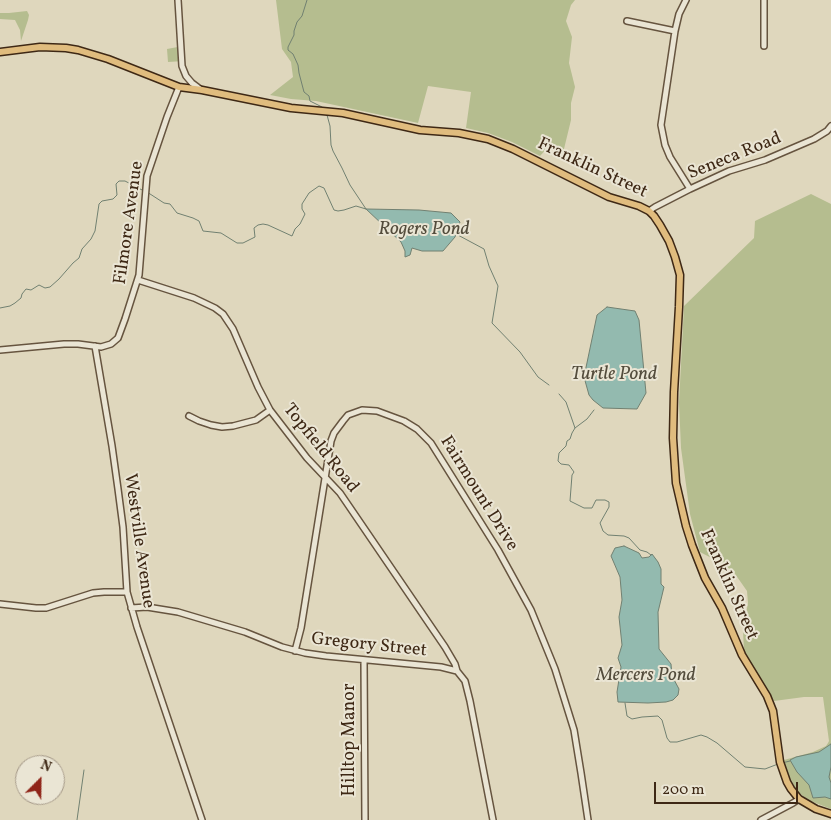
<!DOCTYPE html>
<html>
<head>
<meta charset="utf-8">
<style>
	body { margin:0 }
	#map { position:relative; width:831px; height:820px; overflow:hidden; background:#dfd7bd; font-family:Vollkorn,serif }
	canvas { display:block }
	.north { position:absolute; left:15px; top:755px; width:50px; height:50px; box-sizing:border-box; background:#eae5d4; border:1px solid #a59988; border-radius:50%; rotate:23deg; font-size:14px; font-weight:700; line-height:20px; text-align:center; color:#3e2815 }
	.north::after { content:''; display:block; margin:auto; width:18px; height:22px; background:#8f2418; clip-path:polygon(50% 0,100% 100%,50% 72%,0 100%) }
	.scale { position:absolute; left:654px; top:782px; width:144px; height:22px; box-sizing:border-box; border:2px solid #3e2815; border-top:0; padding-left:6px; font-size:15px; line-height:18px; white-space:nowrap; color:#3e2815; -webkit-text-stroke:4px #eae5d4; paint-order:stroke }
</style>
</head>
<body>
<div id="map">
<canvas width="831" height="820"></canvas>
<div class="north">N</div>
<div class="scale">200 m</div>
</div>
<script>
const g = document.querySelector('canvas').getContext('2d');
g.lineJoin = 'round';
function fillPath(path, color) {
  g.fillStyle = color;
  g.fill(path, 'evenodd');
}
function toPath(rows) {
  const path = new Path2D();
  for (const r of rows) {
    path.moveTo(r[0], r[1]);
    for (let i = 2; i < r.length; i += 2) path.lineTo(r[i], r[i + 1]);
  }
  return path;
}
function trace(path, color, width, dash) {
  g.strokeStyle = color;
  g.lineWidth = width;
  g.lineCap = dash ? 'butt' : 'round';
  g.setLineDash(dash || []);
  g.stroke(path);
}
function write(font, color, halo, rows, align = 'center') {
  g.font = font + ' Vollkorn,serif';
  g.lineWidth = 4;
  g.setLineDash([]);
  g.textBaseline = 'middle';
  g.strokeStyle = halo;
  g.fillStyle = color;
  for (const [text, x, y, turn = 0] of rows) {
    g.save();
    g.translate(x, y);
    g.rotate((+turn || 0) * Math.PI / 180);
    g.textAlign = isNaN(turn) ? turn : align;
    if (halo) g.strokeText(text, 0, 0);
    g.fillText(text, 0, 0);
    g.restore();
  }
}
const green = toPath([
	[276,0,575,0,571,5,566,21,572,37,569,63,575,87,571,103,571,120,563,153,548,147,540,156,512,142,488,133,466,128,471,92,428,86,418,123,316,101,291,99,270,95,293,77,291,62,282,49],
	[27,11,29,15,28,20,21,41,20,30,15,20,0,19,0,13,9,13],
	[183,46,184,61,168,62,167,49],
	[811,194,831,204,831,809,808,800,797,791,786,771,784,760,813,752,826,746,828,743,829,741,823,697,804,697,774,701,744,652,743,630,748,603,747,591,733,571,721,563,700,552,690,514,681,448,679,403,684,306,754,238,755,221]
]);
const water = toPath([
	[366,209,419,210,451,213,460,222,455,237,443,251,422,251,412,248,410,255,405,257,405,251,401,242,366,209],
	[607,307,635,311,639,320,646,393,637,409,603,408,593,400,589,395,584,377,597,315,607,307],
	[624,546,639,553,642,558,649,557,652,554,658,562,661,569,661,584,664,587,658,612,659,649,671,664,672,676,679,689,678,695,673,700,666,702,648,703,618,702,617,692,621,667,618,658,622,645,619,617,622,600,620,577,611,556,615,548,624,546],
	[831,744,831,767,829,777,831,783,831,799,825,797,813,798,809,785,797,772,790,760,796,757,819,752,831,744]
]);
const stream = toPath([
	[307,0,302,16,297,22,294,31,294,35,288,47,288,50,293,54,298,65,299,73,304,92,309,96,310,101,322,107],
	[327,115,330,126,331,145,333,151,342,168,350,185,366,209],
	[147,192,164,203,170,204,177,213,193,218,199,221,203,231,221,233,237,243,243,243,255,237,254,228,258,225,263,224,268,225,292,236,295,229,300,224,305,214,302,209,302,204,309,193,319,186,324,188,334,210,338,211,344,210,356,206,366,209],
	[456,234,484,249,489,266,498,286,492,323,520,352,538,377,549,385],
	[0,308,10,306,15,303,21,298,22,294,26,289,31,290,39,285,45,288,50,287,59,279,73,263,79,258,82,249,91,239,95,231,99,204,102,201,113,199,117,195,116,184,119,181,125,181,144,191],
	[559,394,566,402,575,428,572,433,570,439,567,441,566,446,559,453,558,461,561,464,569,465,574,472,572,475,570,501,584,508,592,508,596,500,605,500,609,502,609,507,600,523,603,531,608,535,624,536,629,538,640,550,647,552,651,555],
	[575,428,587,419,594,410],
	[625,703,627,716,632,719,642,717,658,716,662,720,667,738,670,742,677,742,701,735,707,737,717,743,745,767,765,769,778,764],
	[782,763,790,761],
	[77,820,84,770]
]);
const minor = toPath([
	[178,0,182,66,186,76,192,83,200,89],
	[686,0,679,14,675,31,661,125,665,145,670,157,690,189],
	[627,21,675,31],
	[764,46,764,0],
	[649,211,655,207,690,189,729,171,765,160,814,139,827,131,831,126],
	[138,280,194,298,215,308,223,314,233,329,258,387,270,410,307,458,340,493,445,647,455,664,457,671],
	[95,346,112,446,118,489,123,527,127,592,137,627,202,820],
	[0,350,64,344,78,344,101,347,111,344,118,338,125,319,139,275,147,176,167,117,179,87],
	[189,416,199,421,211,425,222,427,233,426,256,420,270,410],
	[0,604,36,608,46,608,93,593,104,592,127,592],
	[131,608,147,607,178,612,245,632,282,647,305,653,326,656,441,667,457,671,465,681,470,701,493,820],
	[295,651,301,628,331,441,334,433,343,421,348,415,362,410,377,411,404,421,417,429,431,443,498,550,531,610,555,669,574,730,581,773,588,820],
	[364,660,365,820],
	[761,820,793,803,799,799]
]);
const major = toPath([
	[0,52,40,47,66,48,78,50,108,59,179,87,202,90,291,108,343,113,420,130,459,133,488,139,513,149,609,197,639,206,649,211,654,216,660,225,669,241,675,257,680,275,679,307,674,392,673,438,676,483,686,526,692,545,705,578,722,608,742,655,767,696,773,711,780,762,787,782,791,789,799,799,816,809,831,814]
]);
const streetNames = [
	["Seneca Road",735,157,-22],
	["Franklin Street",592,169,25],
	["Filmore Avenue",130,223,-82],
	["Topfield Road",320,449,51],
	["Fairmount Drive",478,494,58],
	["Westville Avenue",138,541,82],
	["Franklin Street",728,585,66],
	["Gregory Street",369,646,6],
	["Hilltop Manor",351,740,-90]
];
const waterNames = [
	["Rogers Pond",424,231],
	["Turtle Pond",614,376],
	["Mercers Pond",646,677]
];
fillPath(green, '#b5bd8f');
fillPath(water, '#93baaf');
trace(water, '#718071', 1);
trace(stream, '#718071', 1);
trace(minor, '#66543f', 8);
trace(major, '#3e2815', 9);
trace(minor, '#eae5d4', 5);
trace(major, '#e0bc7e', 6);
write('18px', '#3e2815', '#eae5d4', streetNames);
write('italic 19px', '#534c3c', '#eae5d4', waterNames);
</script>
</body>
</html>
